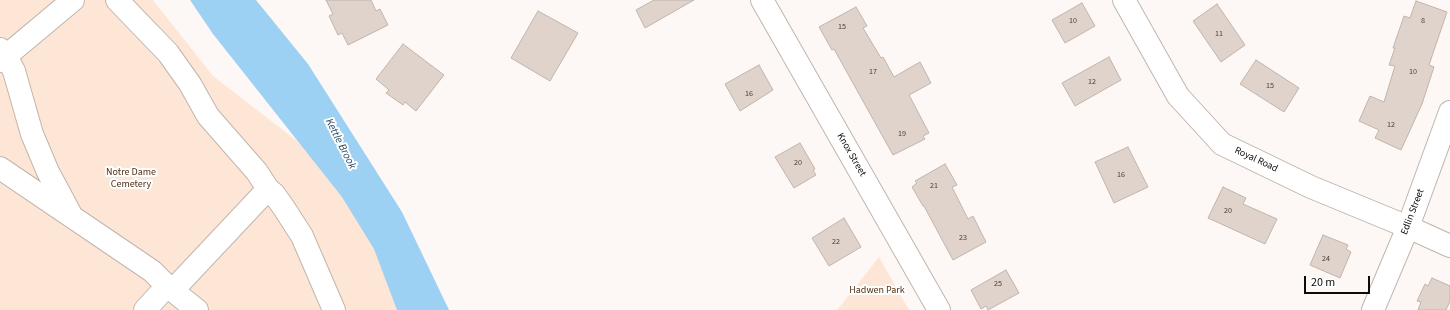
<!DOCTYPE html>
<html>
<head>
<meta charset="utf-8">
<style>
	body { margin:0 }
	#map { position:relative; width:1450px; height:310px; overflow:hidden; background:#fdf8f5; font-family:"Source Sans 3",sans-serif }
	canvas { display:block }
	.scale { position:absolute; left:1304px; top:276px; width:66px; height:18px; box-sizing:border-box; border:2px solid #0f0b08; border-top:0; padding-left:5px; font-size:12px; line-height:14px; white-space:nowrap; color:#0f0b08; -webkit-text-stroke:3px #fff; paint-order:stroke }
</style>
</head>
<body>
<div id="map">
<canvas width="1450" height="310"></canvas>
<div class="scale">20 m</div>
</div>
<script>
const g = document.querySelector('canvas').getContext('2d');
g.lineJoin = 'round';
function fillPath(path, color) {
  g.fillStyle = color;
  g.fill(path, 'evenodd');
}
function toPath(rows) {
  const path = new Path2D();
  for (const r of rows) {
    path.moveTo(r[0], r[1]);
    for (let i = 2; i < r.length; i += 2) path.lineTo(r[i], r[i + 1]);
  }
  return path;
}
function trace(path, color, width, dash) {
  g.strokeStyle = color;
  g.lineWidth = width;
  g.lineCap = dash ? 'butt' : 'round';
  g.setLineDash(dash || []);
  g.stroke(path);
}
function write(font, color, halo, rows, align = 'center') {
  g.font = font + ' "Source Sans 3",sans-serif';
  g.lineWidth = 4;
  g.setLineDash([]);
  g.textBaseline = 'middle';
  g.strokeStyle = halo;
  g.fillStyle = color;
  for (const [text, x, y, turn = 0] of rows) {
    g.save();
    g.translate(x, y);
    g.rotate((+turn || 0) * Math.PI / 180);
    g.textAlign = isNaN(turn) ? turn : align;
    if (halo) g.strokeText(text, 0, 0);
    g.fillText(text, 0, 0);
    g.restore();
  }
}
const green = toPath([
	[0,0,153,0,213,76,332,168,385,266,405,310,0,310],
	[879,257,909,310,837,310]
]);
const water = toPath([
	[190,0,256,0,308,64,402,212,449,310,397,310,374,249,342,197,213,34]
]);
const building = toPath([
	[326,0,371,0,376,11,380,9,388,25,348,45,342,33,338,35,329,16,333,14,326,0],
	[654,0,694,0,645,28,636,10,654,0],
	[1416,1,1447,12,1429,65,1434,67,1422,104,1401,150,1375,138,1379,130,1359,121,1370,96,1384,102,1395,66,1389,65,1395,48,1393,48,1404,16,1410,18,1416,1],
	[1082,3,1095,26,1065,43,1052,20,1082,3],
	[1217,4,1245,45,1221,62,1193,21,1217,4],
	[856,7,867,26,863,28,881,58,883,57,894,77,920,62,931,83,909,95,929,133,923,136,925,139,893,155,834,49,832,50,819,27,856,7],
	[538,11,578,33,550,81,511,58,538,11],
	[403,44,444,75,416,111,405,102,403,105,386,93,389,90,376,79,403,44],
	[1109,57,1121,80,1075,106,1062,83,1109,57],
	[1256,60,1299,88,1284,112,1240,84,1256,60],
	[759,65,773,90,740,111,725,84,759,65],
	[800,143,815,169,813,170,816,175,794,188,775,157,800,143],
	[1128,147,1148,187,1114,203,1095,162,1128,147],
	[945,164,957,185,952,187,968,219,973,216,986,242,953,260,924,206,923,206,912,187,917,183,915,181,945,164],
	[1223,187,1246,198,1243,204,1277,219,1265,244,1208,218,1223,187],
	[844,218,861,247,829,266,812,238,844,218],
	[1323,235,1348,245,1346,249,1351,252,1340,278,1310,265,1323,235],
	[1006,270,1019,293,988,310,986,306,981,309,971,290,1006,270],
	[1432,278,1450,286,1450,301,1446,310,1418,310,1421,302,1417,301,1425,284,1428,286,1432,278]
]);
const minor = toPath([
	[117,0,168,53,190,84,208,116,257,172,268,189],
	[762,0,939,310],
	[1124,0,1178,96,1222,144,1311,187,1408,227,1450,246],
	[0,49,6,56,14,71,32,134,48,172,70,213],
	[0,61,73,0],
	[0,168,152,271,167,286,145,310],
	[167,286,197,310],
	[173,290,268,189,274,194,284,208,302,236,334,310],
	[1373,310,1408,227,1450,112]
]);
const numberNames = [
	["10",1073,21],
	["8",1423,21],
	["15",842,27],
	["11",1219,34],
	["17",873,72],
	["10",1413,72],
	["12",1092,82],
	["15",1270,86],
	["16",749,94],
	["12",1391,125],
	["19",902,134],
	["20",798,163],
	["16",1121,175],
	["21",934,186],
	["20",1228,211],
	["23",963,238],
	["22",836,242],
	["24",1326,259],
	["25",998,284]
];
const streetNames = [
	["Knox Street",851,155,60],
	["Royal Road",1256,160,25],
	["Edlin Street",1413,212,-69]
];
const parkNames = [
	["Notre Dame",131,173],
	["Cemetery",131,185],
	["Hadwen Park",877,291]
];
const waterNames = [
	["Kettle Brook",340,144,63]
];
fillPath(green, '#fee6d6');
fillPath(water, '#9cd1f4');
fillPath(building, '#e0d3cb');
trace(building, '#c0b4ab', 1);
trace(minor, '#c1b5ac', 24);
trace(minor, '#fff', 22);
write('8px', '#433d39', null, numberNames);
write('10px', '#0f0b08', '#fff', streetNames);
write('10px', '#513017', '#fff', parkNames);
write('italic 11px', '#224a63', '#fff', waterNames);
</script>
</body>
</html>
